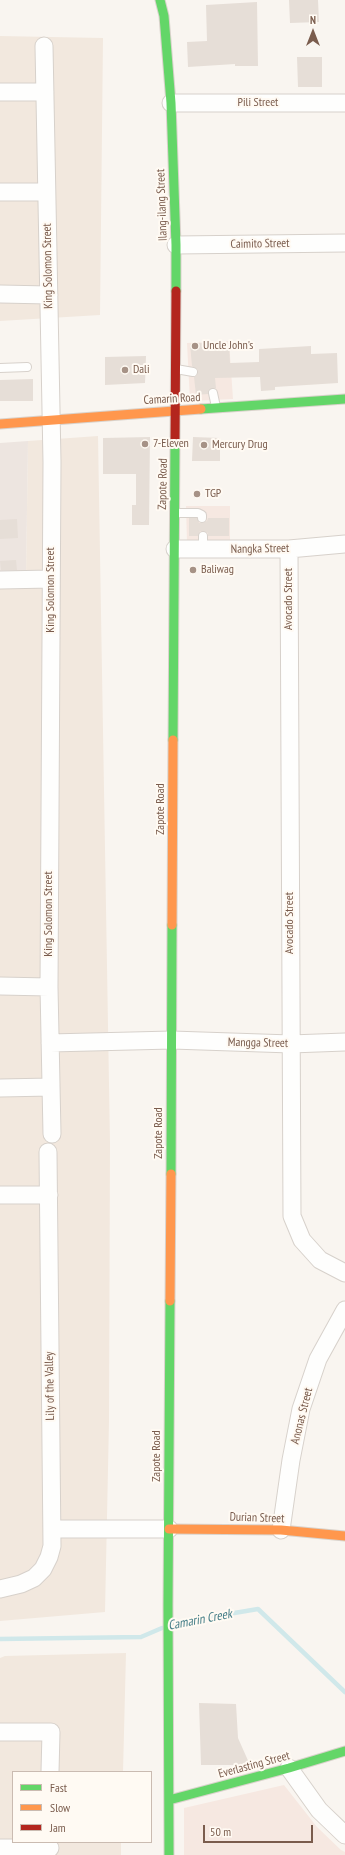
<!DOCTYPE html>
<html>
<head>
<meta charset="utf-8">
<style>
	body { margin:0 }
	#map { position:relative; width:345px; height:1855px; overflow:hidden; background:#f9f5f0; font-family:"PT Sans Narrow",sans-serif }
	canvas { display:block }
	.legend { position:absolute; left:12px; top:1771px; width:140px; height:72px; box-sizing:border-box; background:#fffaf3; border:1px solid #cabbb1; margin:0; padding:5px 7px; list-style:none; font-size:12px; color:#7a5c4d }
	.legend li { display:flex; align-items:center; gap:8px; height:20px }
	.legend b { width:20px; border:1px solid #cabbb1 }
	.north { position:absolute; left:293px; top:12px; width:40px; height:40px; -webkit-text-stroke:3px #fffaf3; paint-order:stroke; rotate:0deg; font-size:11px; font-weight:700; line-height:16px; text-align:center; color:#7a5c4d }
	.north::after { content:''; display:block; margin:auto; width:14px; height:18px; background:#7a5c4d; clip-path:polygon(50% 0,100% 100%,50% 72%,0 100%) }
	.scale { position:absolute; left:203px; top:1825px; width:110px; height:18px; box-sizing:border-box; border:2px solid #7a5c4d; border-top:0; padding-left:5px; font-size:12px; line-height:14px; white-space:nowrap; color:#7a5c4d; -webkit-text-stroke:3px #fffaf3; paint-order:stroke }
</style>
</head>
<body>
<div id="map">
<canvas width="345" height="1855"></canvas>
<ul class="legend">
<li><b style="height:5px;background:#63d668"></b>Fast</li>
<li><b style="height:5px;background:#ff974d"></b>Slow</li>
<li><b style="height:5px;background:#b3261e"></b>Jam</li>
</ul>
<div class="north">N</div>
<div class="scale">50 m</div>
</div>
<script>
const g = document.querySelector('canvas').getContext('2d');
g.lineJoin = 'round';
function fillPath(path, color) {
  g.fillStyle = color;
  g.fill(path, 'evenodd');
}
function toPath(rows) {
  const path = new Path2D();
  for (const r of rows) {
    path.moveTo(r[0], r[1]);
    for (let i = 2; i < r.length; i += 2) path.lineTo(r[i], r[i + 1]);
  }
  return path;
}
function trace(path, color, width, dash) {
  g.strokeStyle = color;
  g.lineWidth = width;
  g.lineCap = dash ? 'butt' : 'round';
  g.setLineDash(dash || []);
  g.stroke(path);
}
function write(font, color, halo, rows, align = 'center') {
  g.font = font + ' "PT Sans Narrow",sans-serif';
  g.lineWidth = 4;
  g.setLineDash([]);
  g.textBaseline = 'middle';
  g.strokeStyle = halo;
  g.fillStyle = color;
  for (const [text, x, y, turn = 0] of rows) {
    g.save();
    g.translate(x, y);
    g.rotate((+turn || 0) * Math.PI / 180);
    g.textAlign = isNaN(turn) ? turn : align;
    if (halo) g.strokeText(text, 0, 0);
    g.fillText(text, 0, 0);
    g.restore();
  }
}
const residential = toPath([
	[0,36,103,38,100,315,0,321],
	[98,436,110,1143,109,1421,105,1612,0,1621,0,578,26,576,28,441],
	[126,1653,123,1772,13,1772,13,1842,121,1842,121,1855,0,1855,0,1658,5,1656]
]);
const commercial = toPath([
	[229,341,233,399,190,401,187,343],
	[186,506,230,506,230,543,187,543],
	[284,1785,317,1827,341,1850,345,1852,345,1855,184,1855,184,1808]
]);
const industrial = toPath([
	[28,441,26,576,0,578,0,443]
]);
const stream = toPath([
	[175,1623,258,1609,345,1692],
	[0,1639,141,1637,162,1628]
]);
const building = toPath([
	[289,0,318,0,319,22,290,23],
	[257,2,258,66,235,66,235,64,188,67,187,42,207,41,206,5],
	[297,57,322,57,322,87,298,87],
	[214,342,214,344,229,343,230,363,259,362,259,349,311,346,311,354,337,353,338,383,275,387,275,390,261,391,260,377,215,378,216,388,210,389,208,394,196,395,194,377,197,375,198,370,192,366,190,344],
	[146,356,145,383,105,385,105,357],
	[33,379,33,401,0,401,0,380],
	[150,437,149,525,132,525,132,505,136,505,136,474,103,474,103,438],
	[193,437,220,438,220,461,192,461],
	[189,518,197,518,199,523,202,523,207,521,208,518,229,518,229,536,208,536,208,533,203,531,200,531,198,536,189,536],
	[17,519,18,538,0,539,0,520],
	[16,560,17,570,1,570,0,561],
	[199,1703,236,1704,238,1738,250,1765,201,1765]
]);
const lane = toPath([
	[0,368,27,367],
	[176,369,193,372],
	[213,393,216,407],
	[176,513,198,513,202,515,202,518],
	[203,536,203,550]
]);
const street = toPath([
	[44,46,52,462,49,987,52,1134],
	[0,92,45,92],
	[171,103,345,103],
	[0,192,46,192],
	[176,245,345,243],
	[0,294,49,295],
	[175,549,289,549,345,544],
	[289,549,292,1216,302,1240,320,1260,345,1273],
	[0,580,51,579],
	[0,986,49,987],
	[50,1043,172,1040,291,1044,345,1042],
	[0,1088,51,1087],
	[0,1195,49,1195],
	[52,1529,169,1529],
	[281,1530,291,1460,301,1409,318,1359,345,1310],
	[0,1589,21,1584,34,1578,43,1569,49,1557,52,1546,48,1152],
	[0,1732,51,1732,50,1772],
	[289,1768,319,1810,345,1835],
	[0,1848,50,1848]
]);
const fast = toPath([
	[160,0,164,16,171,103,176,245,176,291],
	[201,409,345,399],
	[173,740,175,442],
	[171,1174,172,925],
	[169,1800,289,1768,345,1751],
	[169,1855,168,1605,170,1301]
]);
const slow = toPath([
	[0,424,201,409],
	[172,925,173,740],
	[170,1301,171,1174],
	[169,1529,281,1530,345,1536]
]);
const jam = toPath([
	[175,442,176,291]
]);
const markers = [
	[195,346,4,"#a69286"],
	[125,370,4,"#a69286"],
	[145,444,4,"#a69286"],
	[204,445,4,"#a69286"],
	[197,494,4,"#a69286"],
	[193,570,4,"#a69286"]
];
const streetNames = [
	["Pili Street",258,103],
	["Ilang-ilang Street",162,205,-92],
	["Caimito Street",260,244,-1],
	["King Solomon Street",48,266,-91],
	["Camarin Road",172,399,-3],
	["Zapote Road",163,484,-89],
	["Nangka Street",260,549,-1],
	["King Solomon Street",51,590,-90],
	["Avocado Street",289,599,-90],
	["Zapote Road",161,809,-90],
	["King Solomon Street",49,914,-90],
	["Avocado Street",290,923,-90],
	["Mangga Street",258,1043,1],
	["Zapote Road",159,1133,-90],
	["Lily of the Valley",50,1386,-91],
	["Anonas Street",302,1416,-76],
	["Zapote Road",157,1456,-90],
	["Durian Street",257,1518,2],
	["Everlasting Street",254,1765,-15]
];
const poiNames = [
	["Uncle John's",203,346],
	["Dali",133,370],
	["7-Eleven",153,444],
	["Mercury Drug",212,445],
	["TGP",205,494],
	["Baliwag",201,570]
];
const waterNames = [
	["Camarin Creek",200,1620,-11]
];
fillPath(residential, '#f2e8de');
fillPath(commercial, '#f6e8e1');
fillPath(industrial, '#ede5e0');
trace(stream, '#d0e8ea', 4.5);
fillPath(building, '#e6ded7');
trace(lane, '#d7d1cb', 10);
trace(street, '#d7d1cb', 19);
trace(fast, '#d9d2cb', 11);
trace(slow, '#d9d2cb', 11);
trace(jam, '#d9d2cb', 11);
trace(lane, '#fefefd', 8);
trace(street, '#fefefd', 17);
trace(fast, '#63d668', 9);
trace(slow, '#ff974d', 9);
trace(jam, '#b3261e', 9);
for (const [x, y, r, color] of markers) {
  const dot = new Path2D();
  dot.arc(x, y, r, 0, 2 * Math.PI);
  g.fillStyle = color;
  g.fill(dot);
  trace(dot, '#fffaf3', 1.5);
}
write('12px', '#7a5c4d', '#fffaf3', streetNames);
write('12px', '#7a5c4d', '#fffaf3', poiNames, 'left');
write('italic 13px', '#437c86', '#fffaf3', waterNames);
</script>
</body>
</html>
